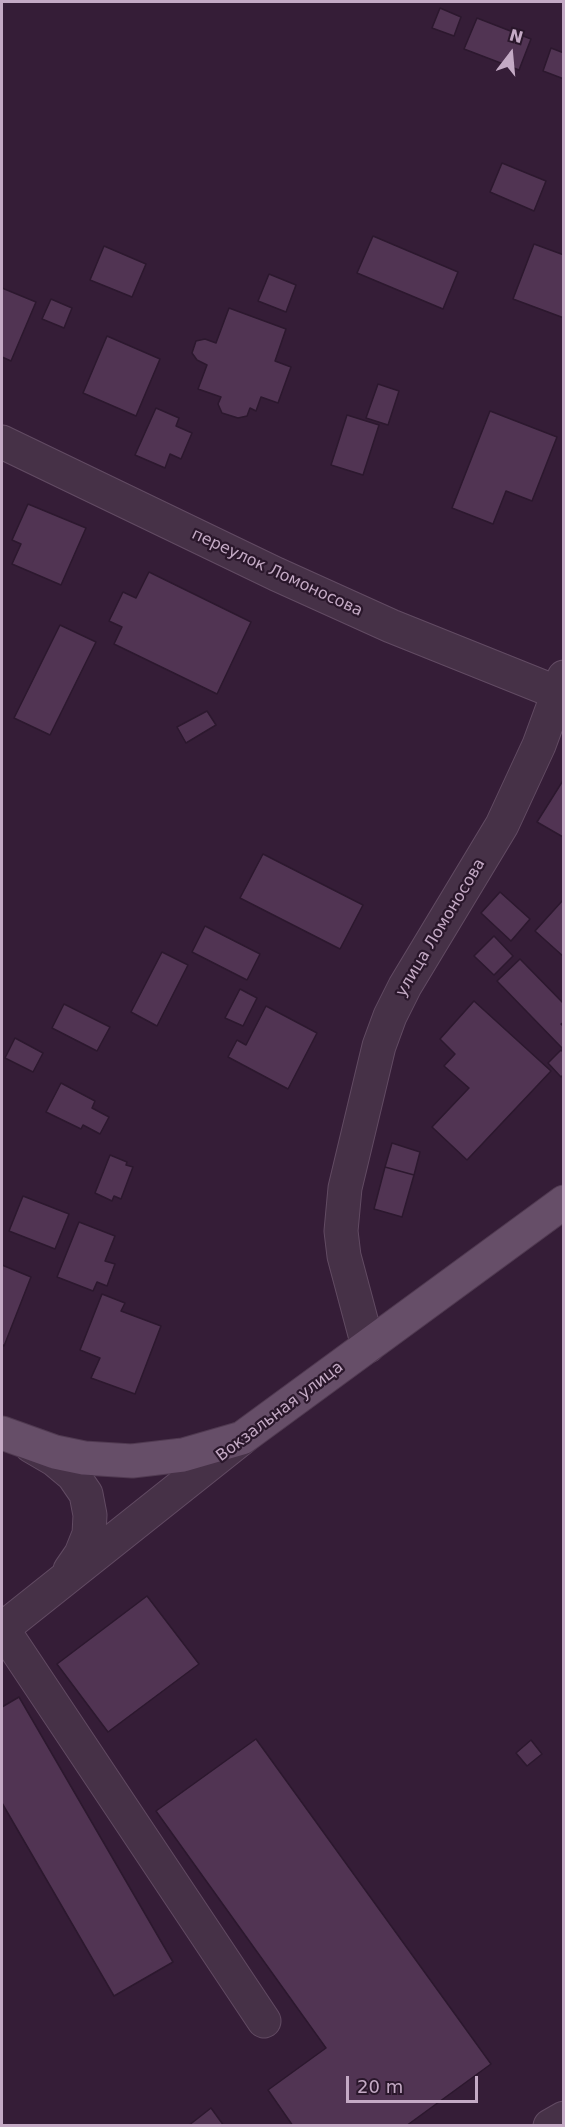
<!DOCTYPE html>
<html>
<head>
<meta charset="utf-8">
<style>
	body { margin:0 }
	#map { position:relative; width:565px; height:2127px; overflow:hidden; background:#351d37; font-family:"DejaVu Sans",sans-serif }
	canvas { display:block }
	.frame { position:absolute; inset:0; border:3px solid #c4aac5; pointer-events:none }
	.north { position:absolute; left:481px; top:24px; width:60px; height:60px; -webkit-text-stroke:4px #2a172b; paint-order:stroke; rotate:16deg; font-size:16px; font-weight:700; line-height:24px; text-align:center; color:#c4aac5 }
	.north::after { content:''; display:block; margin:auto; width:21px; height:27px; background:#c4aac5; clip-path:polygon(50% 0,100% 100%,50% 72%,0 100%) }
	.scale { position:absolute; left:346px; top:2076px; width:132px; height:27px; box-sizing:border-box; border:3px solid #c4aac5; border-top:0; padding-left:8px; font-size:18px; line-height:21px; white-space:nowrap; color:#c4aac5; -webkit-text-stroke:4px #2a172b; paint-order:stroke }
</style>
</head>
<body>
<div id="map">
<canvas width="565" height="2127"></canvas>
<div class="frame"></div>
<div class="north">N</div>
<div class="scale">20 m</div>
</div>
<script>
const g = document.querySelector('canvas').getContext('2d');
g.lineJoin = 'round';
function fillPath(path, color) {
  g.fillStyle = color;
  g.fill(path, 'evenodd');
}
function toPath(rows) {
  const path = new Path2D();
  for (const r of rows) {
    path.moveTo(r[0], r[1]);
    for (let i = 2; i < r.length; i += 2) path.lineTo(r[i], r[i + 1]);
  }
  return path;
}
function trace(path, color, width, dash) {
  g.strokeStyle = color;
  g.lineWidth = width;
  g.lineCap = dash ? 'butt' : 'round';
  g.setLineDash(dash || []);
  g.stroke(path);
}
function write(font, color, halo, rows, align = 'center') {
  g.font = font + ' "DejaVu Sans",sans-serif';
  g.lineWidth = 4.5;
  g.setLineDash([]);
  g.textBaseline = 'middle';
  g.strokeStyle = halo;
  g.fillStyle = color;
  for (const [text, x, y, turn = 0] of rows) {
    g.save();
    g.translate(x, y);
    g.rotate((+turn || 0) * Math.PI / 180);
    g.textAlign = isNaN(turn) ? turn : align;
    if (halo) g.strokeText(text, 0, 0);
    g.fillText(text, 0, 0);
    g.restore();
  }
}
const building = toPath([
	[440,8,461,17,454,36,432,28,440,8],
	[477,18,531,39,519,70,464,49,477,18],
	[551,48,564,53,564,79,543,71,551,48],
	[502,163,546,181,534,211,490,192,502,163],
	[373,236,458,272,443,309,357,273,373,236],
	[534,244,564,255,564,318,513,299,534,244],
	[104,246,146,264,132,297,90,280,104,246],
	[269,274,296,285,286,312,258,301,269,274],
	[2,288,36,302,11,361,2,357,2,288],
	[51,299,72,308,64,328,42,319,51,299],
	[229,308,286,329,275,361,291,367,278,403,261,397,256,411,250,408,247,416,238,418,222,413,218,404,221,397,198,389,207,365,197,360,192,353,196,341,205,339,216,343,229,308],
	[107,336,160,359,136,416,83,393,107,336],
	[378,384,399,391,388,425,366,418,378,384],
	[156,408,179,418,176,426,192,433,181,459,170,454,165,468,135,455,156,408],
	[490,411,557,437,532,501,506,491,493,524,452,508,490,411],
	[347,415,379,425,363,475,331,465,347,415],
	[28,504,86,528,61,585,12,564,21,544,12,540,28,504],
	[149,572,251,622,217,694,114,644,122,627,109,621,123,592,136,598,149,572],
	[60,625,96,642,50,735,14,718,60,625],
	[207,711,216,725,186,743,177,727,207,711],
	[564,779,564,835,563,837,537,822,564,779],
	[263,854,363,905,340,949,240,898,263,854],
	[500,892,530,919,511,941,481,913,500,892],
	[563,900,564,901,564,957,535,931,563,900],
	[205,926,260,954,247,980,192,952,205,926],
	[494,936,513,956,494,975,474,956,494,936],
	[162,952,188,965,157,1026,131,1012,162,952],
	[520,959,564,1004,564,1022,561,1024,564,1027,563,1049,497,981,520,959],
	[240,989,257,998,243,1026,225,1018,240,989],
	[474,1001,551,1071,467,1160,432,1127,469,1088,444,1066,455,1054,440,1039,474,1001],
	[64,1004,110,1027,97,1051,52,1028,64,1004],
	[266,1006,317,1033,288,1089,228,1057,237,1040,246,1045,266,1006],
	[15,1038,43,1053,33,1072,5,1058,15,1038],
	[561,1050,564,1053,564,1074,561,1077,548,1063,561,1050],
	[61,1083,95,1101,92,1108,109,1117,100,1134,83,1125,81,1129,46,1112,61,1083],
	[392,1143,420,1152,414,1175,385,1167,392,1143],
	[110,1155,127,1162,126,1165,133,1167,121,1199,114,1196,112,1201,95,1193,110,1155],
	[385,1167,414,1175,402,1217,374,1209,385,1167],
	[23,1196,69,1214,55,1249,9,1231,23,1196],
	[79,1222,115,1236,105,1261,115,1264,107,1286,97,1282,93,1291,57,1277,79,1222],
	[2,1265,31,1277,4,1346,2,1344,2,1265],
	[102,1294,125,1303,121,1311,161,1326,135,1394,91,1378,100,1358,80,1350,102,1294],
	[147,1596,199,1664,108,1732,57,1664,147,1596],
	[19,1697,173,1962,114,1996,2,1803,2,1707,19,1697],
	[256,1739,491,2064,406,2126,293,2126,268,2090,326,2048,156,1811,256,1739],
	[531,1740,542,1754,527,1766,516,1753,531,1740],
	[211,2108,224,2126,188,2126,211,2108]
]);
const minor = toPath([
	[2,442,276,574,391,626,558,693],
	[368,1346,344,1256,341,1231,345,1188,379,1046,390,1016,405,986,502,825,539,745,564,677],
	[31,1446,55,1460,73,1475,86,1494,90,1515,89,1534,81,1554,70,1570],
	[2,1628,264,2021],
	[2,1629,242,1438],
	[550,2126,564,2118]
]);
const major = toPath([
	[2,1433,55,1452,84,1458,132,1461,183,1455,242,1438,564,1202]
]);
const streetNames = [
	["переулок Ломоносова",277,573,25],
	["улица Ломоносова",441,928,-59],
	["Вокзальная улица",280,1412,-37]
];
fillPath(building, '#513453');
trace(building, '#2c182e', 1.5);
trace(minor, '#624b63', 35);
trace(major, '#503a51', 35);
trace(minor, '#463147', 33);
trace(major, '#664e68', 33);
write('16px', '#c4aac5', '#2a172b', streetNames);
</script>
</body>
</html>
